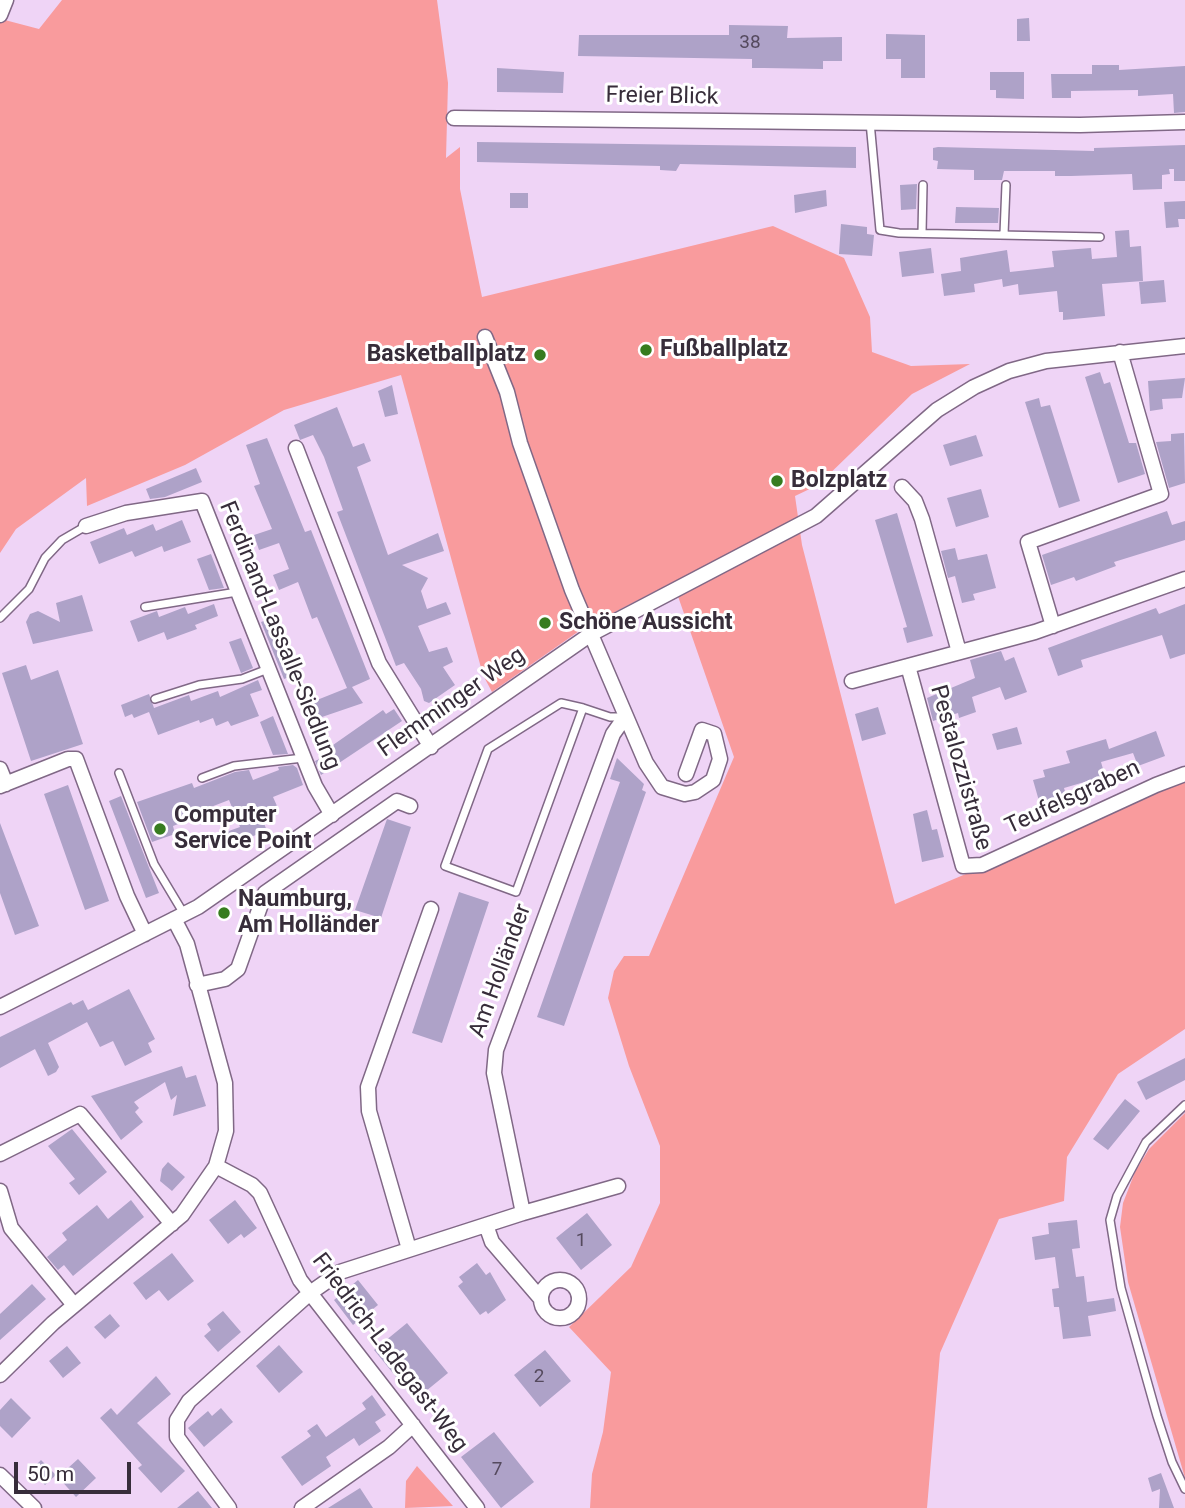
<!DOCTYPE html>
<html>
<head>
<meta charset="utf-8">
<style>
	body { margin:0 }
	#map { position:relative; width:1185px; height:1508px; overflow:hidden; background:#efd4f6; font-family:Roboto,sans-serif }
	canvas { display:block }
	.scale { position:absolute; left:14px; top:1462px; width:117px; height:32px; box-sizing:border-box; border:4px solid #372d3a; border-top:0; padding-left:9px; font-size:21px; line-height:24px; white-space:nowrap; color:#372d3a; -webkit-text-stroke:5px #fff; paint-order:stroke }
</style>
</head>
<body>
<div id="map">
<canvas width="1185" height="1508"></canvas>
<div class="scale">50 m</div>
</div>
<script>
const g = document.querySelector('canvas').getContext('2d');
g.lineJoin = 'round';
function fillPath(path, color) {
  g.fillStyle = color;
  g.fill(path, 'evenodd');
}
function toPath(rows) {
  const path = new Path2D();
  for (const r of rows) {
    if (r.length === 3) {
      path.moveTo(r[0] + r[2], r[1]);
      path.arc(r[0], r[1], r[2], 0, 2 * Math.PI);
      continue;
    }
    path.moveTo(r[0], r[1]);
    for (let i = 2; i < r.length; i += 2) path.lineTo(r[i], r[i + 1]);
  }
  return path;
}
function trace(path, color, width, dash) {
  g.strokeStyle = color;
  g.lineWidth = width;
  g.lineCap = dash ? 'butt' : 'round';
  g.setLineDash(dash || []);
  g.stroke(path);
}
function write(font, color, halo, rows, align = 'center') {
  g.font = font + ' Roboto,sans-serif';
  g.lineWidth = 6;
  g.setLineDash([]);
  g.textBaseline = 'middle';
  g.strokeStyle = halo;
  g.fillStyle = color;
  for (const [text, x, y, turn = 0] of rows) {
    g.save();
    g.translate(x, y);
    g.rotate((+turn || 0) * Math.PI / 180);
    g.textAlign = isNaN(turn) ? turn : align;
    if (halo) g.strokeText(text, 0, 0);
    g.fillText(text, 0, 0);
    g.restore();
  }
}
const green = toPath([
	[62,0,437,0,448,83,446,158,460,147,460,189,482,297,773,226,844,258,870,317,872,352,911,366,970,364,912,394,818,485,795,496,802,545,895,904,1185,781,1185,1029,1118,1074,1067,1157,1064,1201,999,1219,940,1353,927,1508,590,1508,592,1474,603,1432,611,1372,569,1327,631,1267,660,1203,660,1146,629,1066,608,998,614,971,624,956,649,956,734,757,673,582,582,629,492,692,483,675,401,375,284,410,185,465,87,506,86,478,16,529,0,553,0,22,1,19,39,29],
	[1185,1113,1185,1478,1128,1282,1120,1227,1123,1203,1135,1172,1149,1149],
	[417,1466,453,1506,405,1508,406,1481]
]);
const building = toPath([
	[1029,18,1030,41,1017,41,1017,19],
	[729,25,788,26,787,38,842,37,842,61,823,61,823,69,764,68,752,68,752,59,578,56,579,35,729,35],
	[886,34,925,35,925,78,901,78,901,59,886,59],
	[1092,65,1119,65,1119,70,1185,66,1185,112,1174,113,1173,94,1138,96,1138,90,1071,91,1071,98,1052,98,1051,74,1092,74],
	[497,68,564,72,563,93,497,92],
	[990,72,1024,72,1024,99,996,98,996,90,990,90],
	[477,142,856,147,856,168,680,164,676,171,660,170,660,166,477,162],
	[1185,145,1185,181,1174,181,1174,169,1169,169,1170,174,1162,175,1162,189,1133,190,1132,174,1071,176,1055,176,1055,171,1004,171,1002,180,974,180,974,170,937,169,938,161,933,160,933,148,938,147,1094,151,1094,148],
	[917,184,916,209,901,210,900,185],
	[826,190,827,206,795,213,794,195],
	[510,193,528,193,528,208,510,208],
	[1185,201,1185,219,1178,219,1179,227,1166,228,1164,202],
	[956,207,999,208,998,223,955,223],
	[841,224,867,227,867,234,874,235,872,256,839,254],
	[1129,230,1130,247,1141,246,1143,281,1102,284,1105,316,1063,320,1063,312,1059,312,1057,291,1019,295,1018,284,1003,287,1002,279,974,284,975,292,944,296,941,274,961,271,960,258,1007,250,1010,272,1054,267,1052,251,1091,248,1092,259,1117,257,1115,231],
	[931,248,934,273,902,277,899,252],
	[1164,280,1166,302,1141,304,1139,282],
	[1100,372,1104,384,1110,382,1129,443,1136,443,1145,474,1118,483,1085,377],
	[1185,378,1182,398,1162,399,1163,409,1150,411,1148,381],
	[392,385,398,414,385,417,378,391],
	[1039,398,1041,407,1050,405,1080,501,1059,508,1025,402],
	[337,407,353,447,364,443,371,461,357,467,388,555,438,533,444,551,402,565,428,578,421,591,427,609,446,602,451,614,418,626,429,652,447,647,453,662,443,667,455,685,429,703,424,701,421,689,404,663,396,666,337,512,343,510,324,457,313,435,300,440,294,425],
	[1184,433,1185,483,1169,488,1156,442,1171,441,1171,434],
	[976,435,983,456,950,466,943,445],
	[267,438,305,532,311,530,370,679,352,687,363,703,319,718,312,702,347,688,317,617,312,619,298,582,279,590,273,575,289,569,279,543,259,550,254,535,272,529,254,486,260,484,246,445],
	[196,468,202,482,165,497,150,499,146,489],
	[981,489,989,517,956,527,947,498],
	[1167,511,1172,525,1185,521,1185,540,1114,562,1116,566,1076,581,1074,577,1051,585,1042,555],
	[897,513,933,636,907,643,903,628,907,627,875,520],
	[182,520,191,542,164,552,162,546,135,557,132,551,99,564,90,542,124,528,127,535,153,524,156,531],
	[955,548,958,560,987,554,996,588,973,594,975,600,962,603,955,576,948,578,941,551],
	[211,554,224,588,209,590,197,559],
	[82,595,93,631,33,644,26,622,30,614,38,611,60,622,56,603],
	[214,604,218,616,195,625,197,629,167,640,164,632,138,642,130,621,157,611,159,617,185,607,188,614],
	[1185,604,1185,654,1170,659,1162,635,1081,660,1083,667,1058,676,1048,648,1156,608,1159,614],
	[275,617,277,624,281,624,300,673,284,679,261,622],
	[241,638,253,668,241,673,229,642],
	[1001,651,1005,661,1014,657,1027,692,1005,700,1000,687,972,697,976,712,959,718,958,713,933,721,927,698,975,678,970,660],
	[26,665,31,680,58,670,83,744,31,761,2,673],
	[258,680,262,690,250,694,259,716,231,726,228,721,216,726,213,718,200,723,199,720,158,735,149,712,134,718,132,714,125,717,121,705,149,694,154,708,189,695,191,701,218,691,220,697],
	[878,707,886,734,862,741,855,714],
	[394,709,402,721,321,775,315,761,326,756,323,752,383,710,386,714],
	[273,716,288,754,273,755,260,722],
	[1017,727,1022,744,997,750,992,734],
	[1156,731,1165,756,1138,766,1133,753,1101,762,1105,776,1064,788,1066,795,1055,798,1056,803,1041,808,1033,780,1045,777,1043,770,1070,763,1066,751,1106,739,1109,749],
	[617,758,644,784,642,790,646,792,564,1026,537,1017,620,782,610,779],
	[293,765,297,768,303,785,273,797,277,806,260,813,267,831,231,844,226,832,240,827,229,800,203,810,204,814,173,826,175,834,152,842,137,802,192,783,194,788,235,772,249,770,253,780,279,770,278,767],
	[68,785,109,901,85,910,44,794],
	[121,796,159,893,146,898,109,801],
	[927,810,932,830,937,829,944,857,922,862,913,814],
	[387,819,411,827,381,918,355,910],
	[0,823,39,926,15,935,0,893],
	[459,892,489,902,442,1043,412,1033],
	[129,989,155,1039,148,1043,152,1052,125,1066,113,1041,100,1047,87,1022,48,1043,59,1067,56,1072,48,1076,35,1049,0,1068,0,1037,71,1002,73,1005,83,1000,88,1010],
	[1185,1058,1185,1080,1146,1100,1137,1082],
	[182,1066,186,1078,196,1075,206,1106,173,1116,177,1095,171,1100,165,1082,134,1102,139,1108,135,1112,143,1122,121,1140,91,1096],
	[1125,1099,1140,1111,1108,1150,1093,1139],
	[72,1129,107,1172,79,1195,69,1183,75,1179,48,1146],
	[168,1162,185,1177,172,1191,160,1181,162,1169],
	[131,1200,144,1217,73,1276,64,1265,58,1270,47,1257,67,1240,62,1233,97,1205,108,1219],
	[235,1200,257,1228,244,1238,241,1234,228,1244,209,1220],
	[587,1213,612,1245,581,1270,556,1238],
	[1077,1220,1080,1248,1072,1249,1076,1277,1084,1276,1087,1302,1114,1298,1116,1311,1088,1316,1091,1336,1063,1339,1059,1307,1054,1307,1052,1289,1059,1288,1055,1257,1035,1260,1032,1237,1049,1234,1048,1223],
	[172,1253,194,1281,168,1301,159,1290,146,1300,133,1283],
	[477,1263,486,1275,490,1272,506,1300,488,1314,486,1311,480,1315,458,1286,463,1282,459,1277],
	[358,1280,378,1305,353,1325,334,1300],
	[32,1284,46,1299,0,1340,0,1314],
	[223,1311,241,1332,218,1352,204,1336,211,1330,207,1324],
	[110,1314,120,1326,105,1339,94,1327],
	[407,1323,448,1373,415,1400,374,1350],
	[279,1345,303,1372,279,1393,256,1366],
	[67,1346,81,1363,63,1378,49,1361],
	[545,1350,571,1381,540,1407,514,1375],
	[156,1376,171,1394,137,1423,185,1471,161,1493,138,1468,142,1465,100,1418,111,1408,117,1415],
	[372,1395,386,1415,375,1422,381,1431,359,1446,354,1438,326,1457,331,1466,302,1486,281,1457,311,1436,307,1431,317,1424,326,1437,366,1409,362,1403],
	[11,1398,31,1418,12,1438,0,1426,0,1410],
	[221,1408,233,1422,204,1447,188,1428,208,1411,212,1416],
	[494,1432,534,1482,501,1508,461,1457],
	[78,1459,96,1478,76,1497,58,1477],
	[41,1460,56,1475,45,1485,31,1470],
	[1161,1473,1174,1508,1159,1508,1160,1489,1152,1492,1148,1478],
	[360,1488,373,1508,328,1508],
	[198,1491,212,1508,177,1508]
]);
const service = toPath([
	[870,122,880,230,899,233,1100,237],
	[922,233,923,185],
	[1004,234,1006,185],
	[145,607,237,592],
	[0,618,29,589,45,558,62,540,86,526],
	[155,699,199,685,242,679,268,669],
	[583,708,516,892,445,866,488,749,561,703,583,708,610,717,625,717],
	[119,773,154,864,184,914],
	[202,778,234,766,303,758],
	[1185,1105,1146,1142,1117,1196,1110,1220,1121,1288,1157,1416,1172,1462,1185,1489]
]);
const minor = toPath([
	[0,15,6,0],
	[454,118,1080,125,1185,122],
	[485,337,507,392,520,443,572,590,646,763,662,787,685,794,695,792,713,780,720,759,714,734,702,730,686,774],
	[296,448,379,663,431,747],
	[902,487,915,501,922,519,959,652],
	[86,526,126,513,202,501,315,786,332,815],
	[1053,626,1028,542,1161,494,1120,352],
	[908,666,963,866,982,865,1156,785,1185,774],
	[852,681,1035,632,1185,579],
	[0,769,6,784],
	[0,786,68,759,76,759,127,896,145,934],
	[197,985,225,979,238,969,265,893,397,801,410,806],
	[0,1007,198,907,591,634,816,516,937,410,974,387,1009,371,1046,361,1185,346],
	[0,1154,80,1114,172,1224],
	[216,1166,252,1185,260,1193,300,1280,477,1508],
	[0,1191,11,1228,74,1305],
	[523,1213,618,1186],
	[486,1225,492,1242,541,1299],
	[409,1249,369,1111,368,1087,431,909],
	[560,1299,19],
	[0,1375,53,1323,182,1215,216,1166,226,1131,225,1083,187,944,174,919],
	[0,1475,34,1508],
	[229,1508,177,1437,177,1420,189,1401,310,1293,340,1272,523,1213,494,1073,496,1050,613,734,625,717],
	[302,1508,389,1447,413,1425]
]);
const markers = [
	[646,350,7,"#377c1f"],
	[540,355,7,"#377c1f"],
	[777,481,7,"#377c1f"],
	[545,623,7,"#377c1f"],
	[160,829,7,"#377c1f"],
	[224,913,7,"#377c1f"]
];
const numberNames = [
	["38",750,43],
	["1",581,1241],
	["2",539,1377],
	["7",497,1470]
];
const streetNames = [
	["Freier Blick",662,97,1],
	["Ferdinand-Lassalle-Siedlung",279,636,68],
	["Flemminger Weg",452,703,-35],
	["Pestalozzistraße",960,768,74],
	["Teufelsgraben",1073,798,-25],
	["Am Holländer",501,971,-70],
	["Friedrich-Ladegast-Weg",389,1353,53]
];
const poiNames = [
	["Fußballplatz",660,350],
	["Basketballplatz",526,355,"right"],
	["Bolzplatz",791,481],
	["Schöne Aussicht",559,623],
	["Computer",174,816],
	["Service Point",174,842],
	["Naumburg,",238,900],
	["Am Holländer",238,926]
];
fillPath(green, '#f99b9d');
fillPath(building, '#aea2c8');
trace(service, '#806886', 10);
trace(minor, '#806886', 17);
trace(service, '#fff', 7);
trace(minor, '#fff', 14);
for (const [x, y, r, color] of markers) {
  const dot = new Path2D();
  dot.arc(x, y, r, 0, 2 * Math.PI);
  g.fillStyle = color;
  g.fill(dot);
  trace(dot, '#fff', 2.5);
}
write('19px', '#554a5e', null, numberNames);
write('23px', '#372d3a', '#fff', streetNames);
write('bold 23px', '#372d3a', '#fff', poiNames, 'left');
</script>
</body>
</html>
